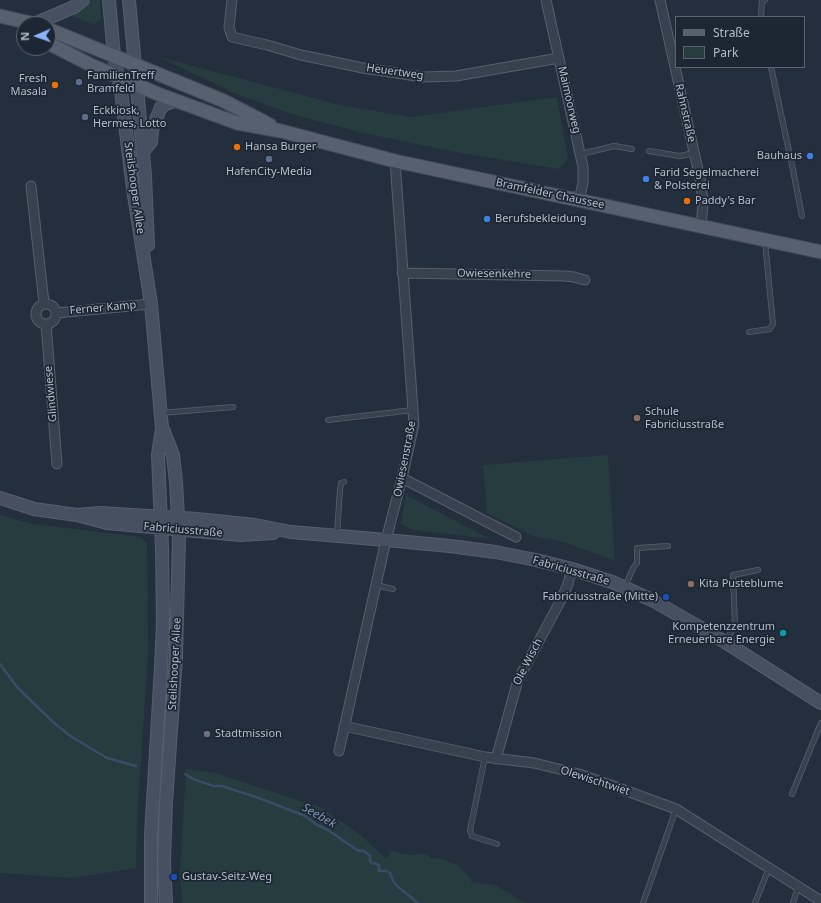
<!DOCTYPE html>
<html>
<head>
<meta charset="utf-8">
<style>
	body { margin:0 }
	#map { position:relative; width:821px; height:903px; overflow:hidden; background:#242f3e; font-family:"Noto Sans",sans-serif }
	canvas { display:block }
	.legend { position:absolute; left:675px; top:16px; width:130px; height:52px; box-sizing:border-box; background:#1d2633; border:1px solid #59626f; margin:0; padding:5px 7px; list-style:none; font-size:12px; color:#b4bcc9 }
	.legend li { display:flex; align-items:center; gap:8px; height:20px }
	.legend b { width:20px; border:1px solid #59626f }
	.north { position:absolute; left:16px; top:16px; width:40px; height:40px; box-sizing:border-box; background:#1d2633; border:1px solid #59626f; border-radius:50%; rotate:268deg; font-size:11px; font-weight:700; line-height:16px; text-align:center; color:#b4bcc9 }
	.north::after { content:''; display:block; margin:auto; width:14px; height:18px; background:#8ab4f8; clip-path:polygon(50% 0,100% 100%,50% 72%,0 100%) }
</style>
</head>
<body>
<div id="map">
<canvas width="821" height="903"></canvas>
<ul class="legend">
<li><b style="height:5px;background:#56606e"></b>Straße</li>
<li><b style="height:11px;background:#263c3f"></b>Park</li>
</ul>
<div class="north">N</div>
</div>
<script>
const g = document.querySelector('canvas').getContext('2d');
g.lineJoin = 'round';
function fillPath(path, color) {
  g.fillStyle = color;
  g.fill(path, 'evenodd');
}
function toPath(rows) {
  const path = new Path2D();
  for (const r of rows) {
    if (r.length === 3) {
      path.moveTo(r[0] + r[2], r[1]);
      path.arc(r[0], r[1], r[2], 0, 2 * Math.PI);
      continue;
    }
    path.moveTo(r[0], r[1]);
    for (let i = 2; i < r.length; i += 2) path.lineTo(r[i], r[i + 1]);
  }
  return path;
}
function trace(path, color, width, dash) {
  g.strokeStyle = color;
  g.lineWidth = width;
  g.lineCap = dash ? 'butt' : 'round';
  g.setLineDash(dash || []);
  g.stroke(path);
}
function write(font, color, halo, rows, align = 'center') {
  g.font = font + ' "Noto Sans",sans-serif';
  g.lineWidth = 3.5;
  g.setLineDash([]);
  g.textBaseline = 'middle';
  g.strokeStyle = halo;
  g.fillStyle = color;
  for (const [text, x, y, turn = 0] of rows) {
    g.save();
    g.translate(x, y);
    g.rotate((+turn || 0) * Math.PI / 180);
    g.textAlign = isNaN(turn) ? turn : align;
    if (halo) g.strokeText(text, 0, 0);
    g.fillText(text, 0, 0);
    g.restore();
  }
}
const green = toPath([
	[92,0,100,0,101,19,94,25,73,16,74,13,79,11],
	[159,57,340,105,411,117,557,97,568,159,559,169,461,153,363,133,288,113,232,92],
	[608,455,615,561,564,542,533,536,487,513,483,465],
	[406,495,490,539,412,530,401,524],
	[0,515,33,524,140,537,147,543,148,654,137,822,136,868,73,878,0,873],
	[186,769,215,773,322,808,359,834,387,859,391,851,409,855,425,853,432,859,440,858,457,865,471,878,471,882,496,885,520,900,528,903,182,903,180,872],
	[159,787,161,788,161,903,156,903]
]);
const stream = toPath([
	[0,664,17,687,53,722,69,735,107,758,136,766],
	[185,774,193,779,213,786,222,786,259,798,305,816,317,825,328,830,357,850,364,851,370,856,370,862,372,863,379,865,379,871,386,871,390,873,393,881,397,886,418,903]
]);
const lane = toPath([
	[761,17,762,1,765,0],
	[771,67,793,170,802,216],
	[649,151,680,156,694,153],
	[581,154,614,146,632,149],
	[749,332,770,329,773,324,765,242],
	[161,413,233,407],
	[328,420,413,410],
	[337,534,340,489,341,483,344,482],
	[376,585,393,589],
	[625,587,633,568,637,563,637,548,668,546],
	[725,642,735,626,733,575,758,570],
	[485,757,470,830,472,836,497,844],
	[792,794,821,723],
	[643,903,676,809],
	[755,903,769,868],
	[793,903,798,887]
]);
const street = toPath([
	[232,0,229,27,232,37,267,45,301,55,363,68,423,77,456,76,559,58],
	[546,0,583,167,583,183,579,200],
	[660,0,701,183,703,204,701,226],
	[31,186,44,303],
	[402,273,565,276,574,277,585,280],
	[46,314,10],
	[56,313,151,304],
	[46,324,57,464],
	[402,478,516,537],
	[344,726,485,757,534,763,579,774,616,787,676,809,821,901],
	[339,751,386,540,402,478,414,424,395,161],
	[496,759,518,680,562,598,568,584,572,569]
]);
const secondary = toPath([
	[109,0,114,56,121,91,133,189,151,304,162,428,158,455,162,548,163,623,161,668,151,835,151,903],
	[129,0,145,176,148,245],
	[34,24,74,7,83,0],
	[143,152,151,142,152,130,161,107,168,103,176,101],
	[163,429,173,455,176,482,179,536,176,657,166,802,164,861,166,903],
	[0,498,34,509,77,515,107,523,241,535,273,533],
	[77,515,100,513,197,519,255,525,291,532,386,540,450,546,495,552,536,560,572,569,612,582,654,601,725,642,821,703]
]);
const primary = toPath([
	[0,16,35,24],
	[48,29,224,101,270,125],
	[48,43,93,66,158,94,237,123,281,131,395,161,821,252]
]);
const markers = [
	[79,82,4,"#5c6f8a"],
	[55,85,4,"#e8710a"],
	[85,117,4,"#5c6f8a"],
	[237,147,4,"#e8710a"],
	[810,156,4,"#3f7fe0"],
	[269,159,4,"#5c6f8a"],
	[646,179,4,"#3f7fe0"],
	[687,201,4,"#e8710a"],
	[487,219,4,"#3f7fe0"],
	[637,418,4,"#8d6e63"],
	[691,584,4,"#8d6e63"],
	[666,597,4,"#1a4fb4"],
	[783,633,4,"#0f9aa8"],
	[207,734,4,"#6b7280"],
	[174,877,4,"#1a4fb4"]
];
const streetNames = [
	["Heuertweg",395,72,8],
	["Maimoorweg",569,100,77],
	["Rahnstraße",685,113,77],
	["Steilshooper Allee",134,188,82],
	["Bramfelder Chaussee",550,194,12],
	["Owiesenkehre",494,274,1],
	["Ferner Kamp",103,308,-5],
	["Glindwiese",51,394,-95],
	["Owiesenstraße",405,459,-79],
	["Fabriciusstraße",183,530,5],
	["Fabriciusstraße",571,571,16],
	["Ole Wisch",528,662,-63],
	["Steilshooper Allee",175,664,-87],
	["Olewischtwiet",595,781,18]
];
const poiNames = [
	["FamilienTreff",87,76],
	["Bramfeld",87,89],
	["Fresh",47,79,"right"],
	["Masala",47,92,"right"],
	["Eckkiosk,",93,111],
	["Hermes, Lotto",93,124],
	["Hansa Burger",245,147],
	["Bauhaus",802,156,"right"],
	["HafenCity-Media",269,172,"center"],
	["Farid Segelmacherei",654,173],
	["& Polsterei",654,186],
	["Paddy's Bar",695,201],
	["Berufsbekleidung",495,219],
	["Schule",645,412],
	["Fabriciusstraße",645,425],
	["Kita Pusteblume",699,584],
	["Fabriciusstraße (Mitte)",658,597,"right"],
	["Kompetenzzentrum",775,627,"right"],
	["Erneuerbare Energie",775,640,"right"],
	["Stadtmission",215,734],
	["Gustav-Seitz-Weg",182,877]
];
const waterNames = [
	["Seebek",319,816,30]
];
fillPath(green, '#263c3f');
trace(stream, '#394c67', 2.5);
trace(lane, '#565f6c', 6);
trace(street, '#565f6c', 11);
trace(secondary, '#565f6c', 14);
trace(primary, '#414a57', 15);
trace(lane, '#38414e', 4.5);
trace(street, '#38414e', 9);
trace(secondary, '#465061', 12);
trace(primary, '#56606e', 13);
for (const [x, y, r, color] of markers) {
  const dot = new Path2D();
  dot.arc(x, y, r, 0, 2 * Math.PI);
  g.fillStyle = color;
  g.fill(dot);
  trace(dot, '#1d2633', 1.5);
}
write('11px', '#b4bcc9', '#1d2633', streetNames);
write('11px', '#b4bcc9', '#1d2633', poiNames, 'left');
write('italic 12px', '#7c92b1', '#1d2633', waterNames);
</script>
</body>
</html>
